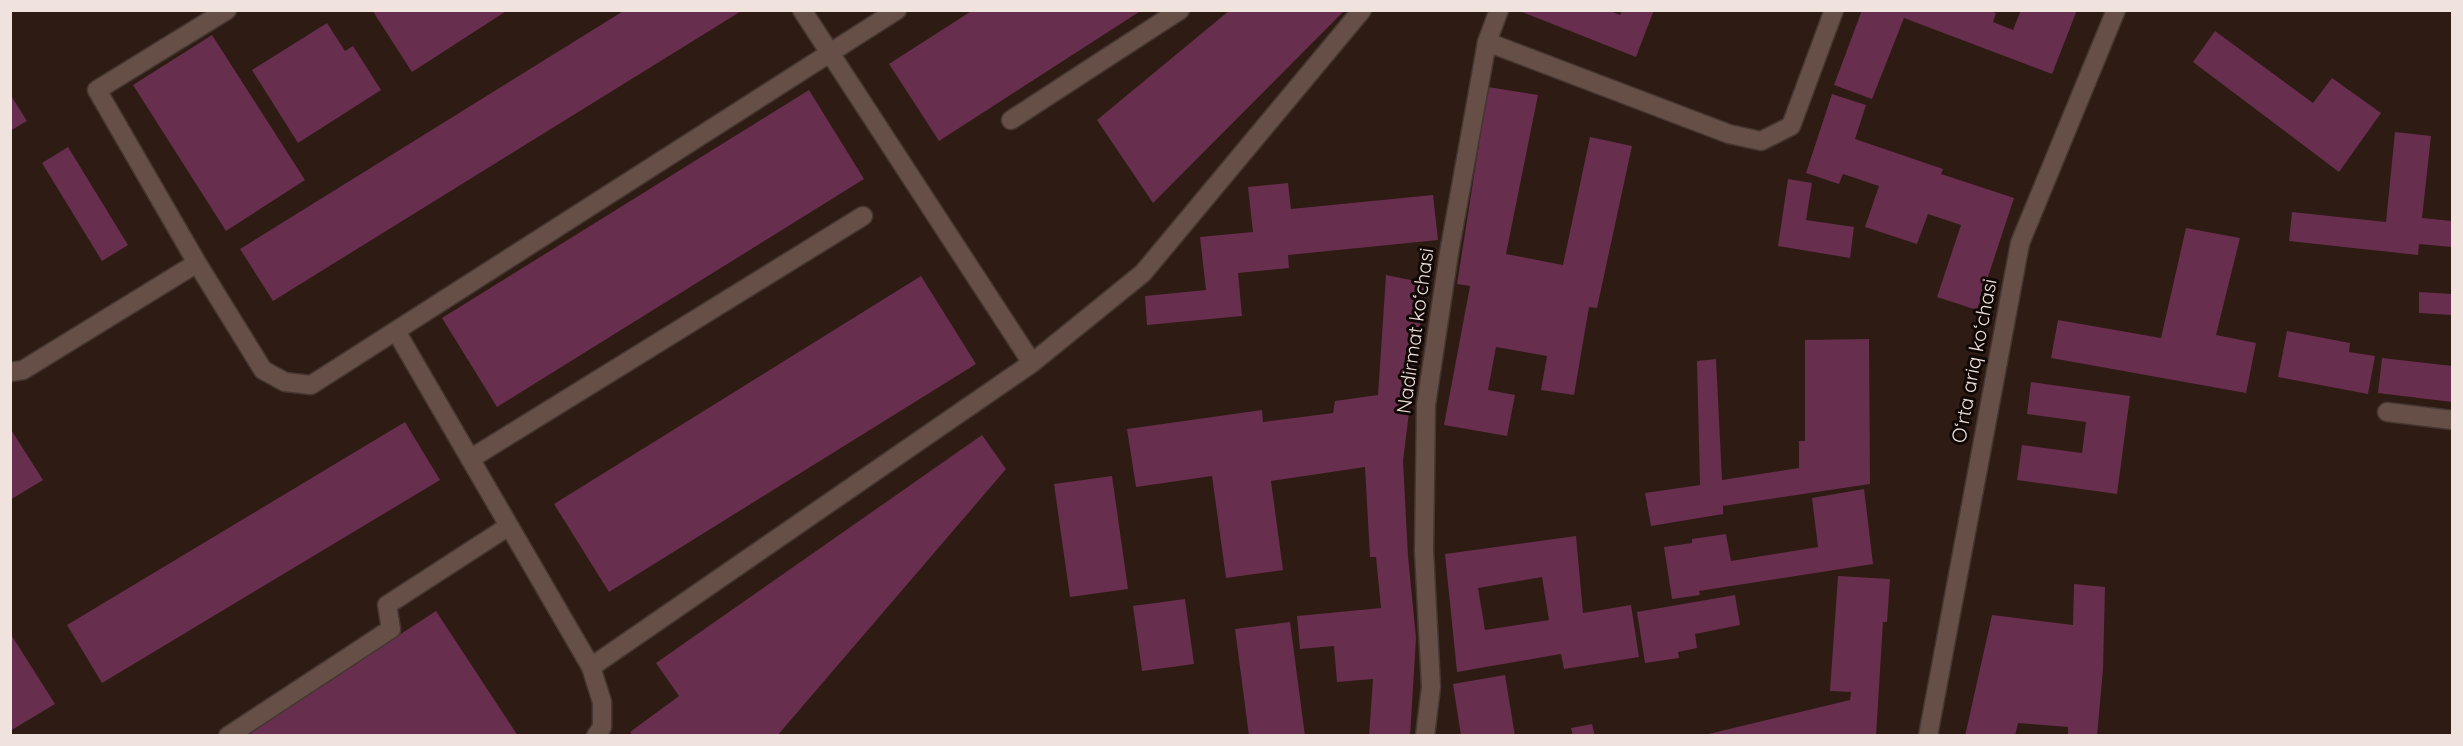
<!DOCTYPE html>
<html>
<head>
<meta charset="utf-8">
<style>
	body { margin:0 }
	#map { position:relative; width:2463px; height:746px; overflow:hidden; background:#2e1b14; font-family:Quicksand,sans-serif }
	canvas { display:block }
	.frame { position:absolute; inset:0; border:12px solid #f0e2dd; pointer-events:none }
</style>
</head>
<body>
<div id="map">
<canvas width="2463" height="746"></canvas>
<div class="frame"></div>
</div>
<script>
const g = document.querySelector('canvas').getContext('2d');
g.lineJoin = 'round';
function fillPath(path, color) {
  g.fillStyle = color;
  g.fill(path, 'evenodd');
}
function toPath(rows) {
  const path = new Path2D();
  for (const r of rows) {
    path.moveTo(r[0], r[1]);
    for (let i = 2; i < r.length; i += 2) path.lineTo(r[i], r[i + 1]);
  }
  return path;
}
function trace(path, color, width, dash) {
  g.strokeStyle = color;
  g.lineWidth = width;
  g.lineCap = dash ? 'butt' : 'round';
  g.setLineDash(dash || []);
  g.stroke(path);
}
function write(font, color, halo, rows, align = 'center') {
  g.font = font + ' Quicksand,sans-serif';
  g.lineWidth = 6;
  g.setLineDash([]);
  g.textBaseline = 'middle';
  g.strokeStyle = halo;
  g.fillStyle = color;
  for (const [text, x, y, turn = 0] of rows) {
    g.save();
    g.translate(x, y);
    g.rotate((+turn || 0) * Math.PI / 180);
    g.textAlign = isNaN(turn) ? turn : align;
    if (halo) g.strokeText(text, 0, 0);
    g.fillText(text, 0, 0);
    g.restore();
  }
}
const building = toPath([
	[372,10,508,10,412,72],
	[625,10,743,10,273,301,240,249],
	[973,10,1142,10,939,141,889,64],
	[1230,10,1345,10,1153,203,1097,120],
	[1517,10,1608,10,1620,15,1622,10,1654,10,1636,57],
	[1862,10,1988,10,1996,13,1993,22,2013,30,2021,10,2077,10,2052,74,1904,18,1872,99,1834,85],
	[327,23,345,51,353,46,381,90,298,143,252,70],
	[2215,31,2313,103,2332,78,2381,113,2339,172,2193,62],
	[212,35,305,180,226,231,133,85],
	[1488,87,1538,95,1506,254,1563,265,1590,137,1632,146,1597,308,1589,307,1574,395,1541,390,1547,356,1496,347,1488,390,1515,395,1507,436,1444,425,1470,286,1457,284],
	[809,90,864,179,497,407,442,318],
	[10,94,27,121,10,131],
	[1832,94,1866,105,1855,139,1943,169,1941,174,2014,198,1977,310,1937,297,1961,225,1928,214,1917,244,1865,227,1879,186,1843,174,1839,184,1806,173],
	[2395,132,2431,136,2422,218,2452,221,2452,247,2419,244,2418,255,2289,241,2292,212,2386,222],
	[68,147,128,245,102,261,42,163],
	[1788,179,1812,183,1806,220,1854,227,1850,258,1778,246],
	[1288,183,1291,209,1433,195,1438,240,1288,255,1289,268,1238,273,1242,316,1147,325,1145,296,1206,290,1200,237,1253,232,1248,187],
	[2186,228,2240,238,2216,335,2256,343,2246,393,2051,358,2058,320,2161,338],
	[1386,275,1425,283,1403,461,1408,556,1416,638,1410,736,1369,736,1373,679,1337,682,1334,646,1300,649,1297,616,1381,608,1376,557,1370,557,1365,467,1271,481,1283,570,1226,578,1212,476,1136,487,1127,429,1262,410,1263,422,1333,413,1335,401,1378,395],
	[921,276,976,364,609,592,554,504],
	[2419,292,2452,294,2452,315,2419,313],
	[2287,331,2350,343,2349,352,2375,356,2368,394,2278,377],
	[1869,339,1870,484,1723,506,1723,514,1651,526,1645,493,1700,485,1697,361,1716,359,1722,480,1799,468,1799,441,1805,441,1805,340],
	[2382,358,2452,366,2452,402,2378,393],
	[2031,382,2130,396,2117,494,2017,480,2022,445,2082,453,2086,422,2027,414],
	[405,422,440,480,102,683,67,625],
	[10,428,43,480,10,500],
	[982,435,1006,469,777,736,633,736,630,732,679,696,656,663],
	[1112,476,1128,589,1070,597,1054,484],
	[1864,489,1873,564,1699,591,1700,595,1672,599,1664,547,1692,543,1692,539,1726,534,1731,561,1818,547,1812,498],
	[1576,536,1583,613,1631,605,1639,657,1564,669,1561,654,1457,672,1445,554],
	[1542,577,1549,620,1485,630,1478,588],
	[1838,576,1890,579,1887,622,1883,622,1876,736,1700,736,1850,700,1851,692,1830,691],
	[2074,584,2105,587,2103,669,2097,736,2068,736,2068,727,2018,723,2015,736,1965,736,1992,615,2073,625],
	[1735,595,1740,625,1695,634,1697,648,1678,652,1679,658,1645,663,1637,612],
	[1185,599,1194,664,1142,671,1133,606],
	[436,611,518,736,244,736],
	[1290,622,1305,736,1249,736,1235,629],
	[10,633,55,704,10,731],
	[1505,675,1515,736,1461,736,1453,684],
	[1592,724,1595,736,1573,736,1571,728]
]);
const minor = toPath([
	[802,10,1032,363],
	[1487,42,1729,134,1761,141,1791,126,1834,10],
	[1011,120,1180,10],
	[197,263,97,90,227,10],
	[396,331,591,667,602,702,602,727,596,736],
	[10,372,23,370,197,263,263,370,285,382,311,385,897,10],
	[2387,412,2452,420],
	[470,459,863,216],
	[591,667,1032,363,1143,273,1362,10],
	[228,736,391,629,387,605,509,526],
	[1425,736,1431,687,1424,551,1426,405,1449,253,1487,42,1499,10],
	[1928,736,2020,243,2116,10]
]);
const streetNames = [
	["Nadirmat koʻchasi",1416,331,-82],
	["Oʻrta ariq koʻchasi",1975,361,-79]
];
fillPath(building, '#672e4d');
trace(minor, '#453632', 21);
trace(minor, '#654f46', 18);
write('20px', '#f0e2dd', '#100805', streetNames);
</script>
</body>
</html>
